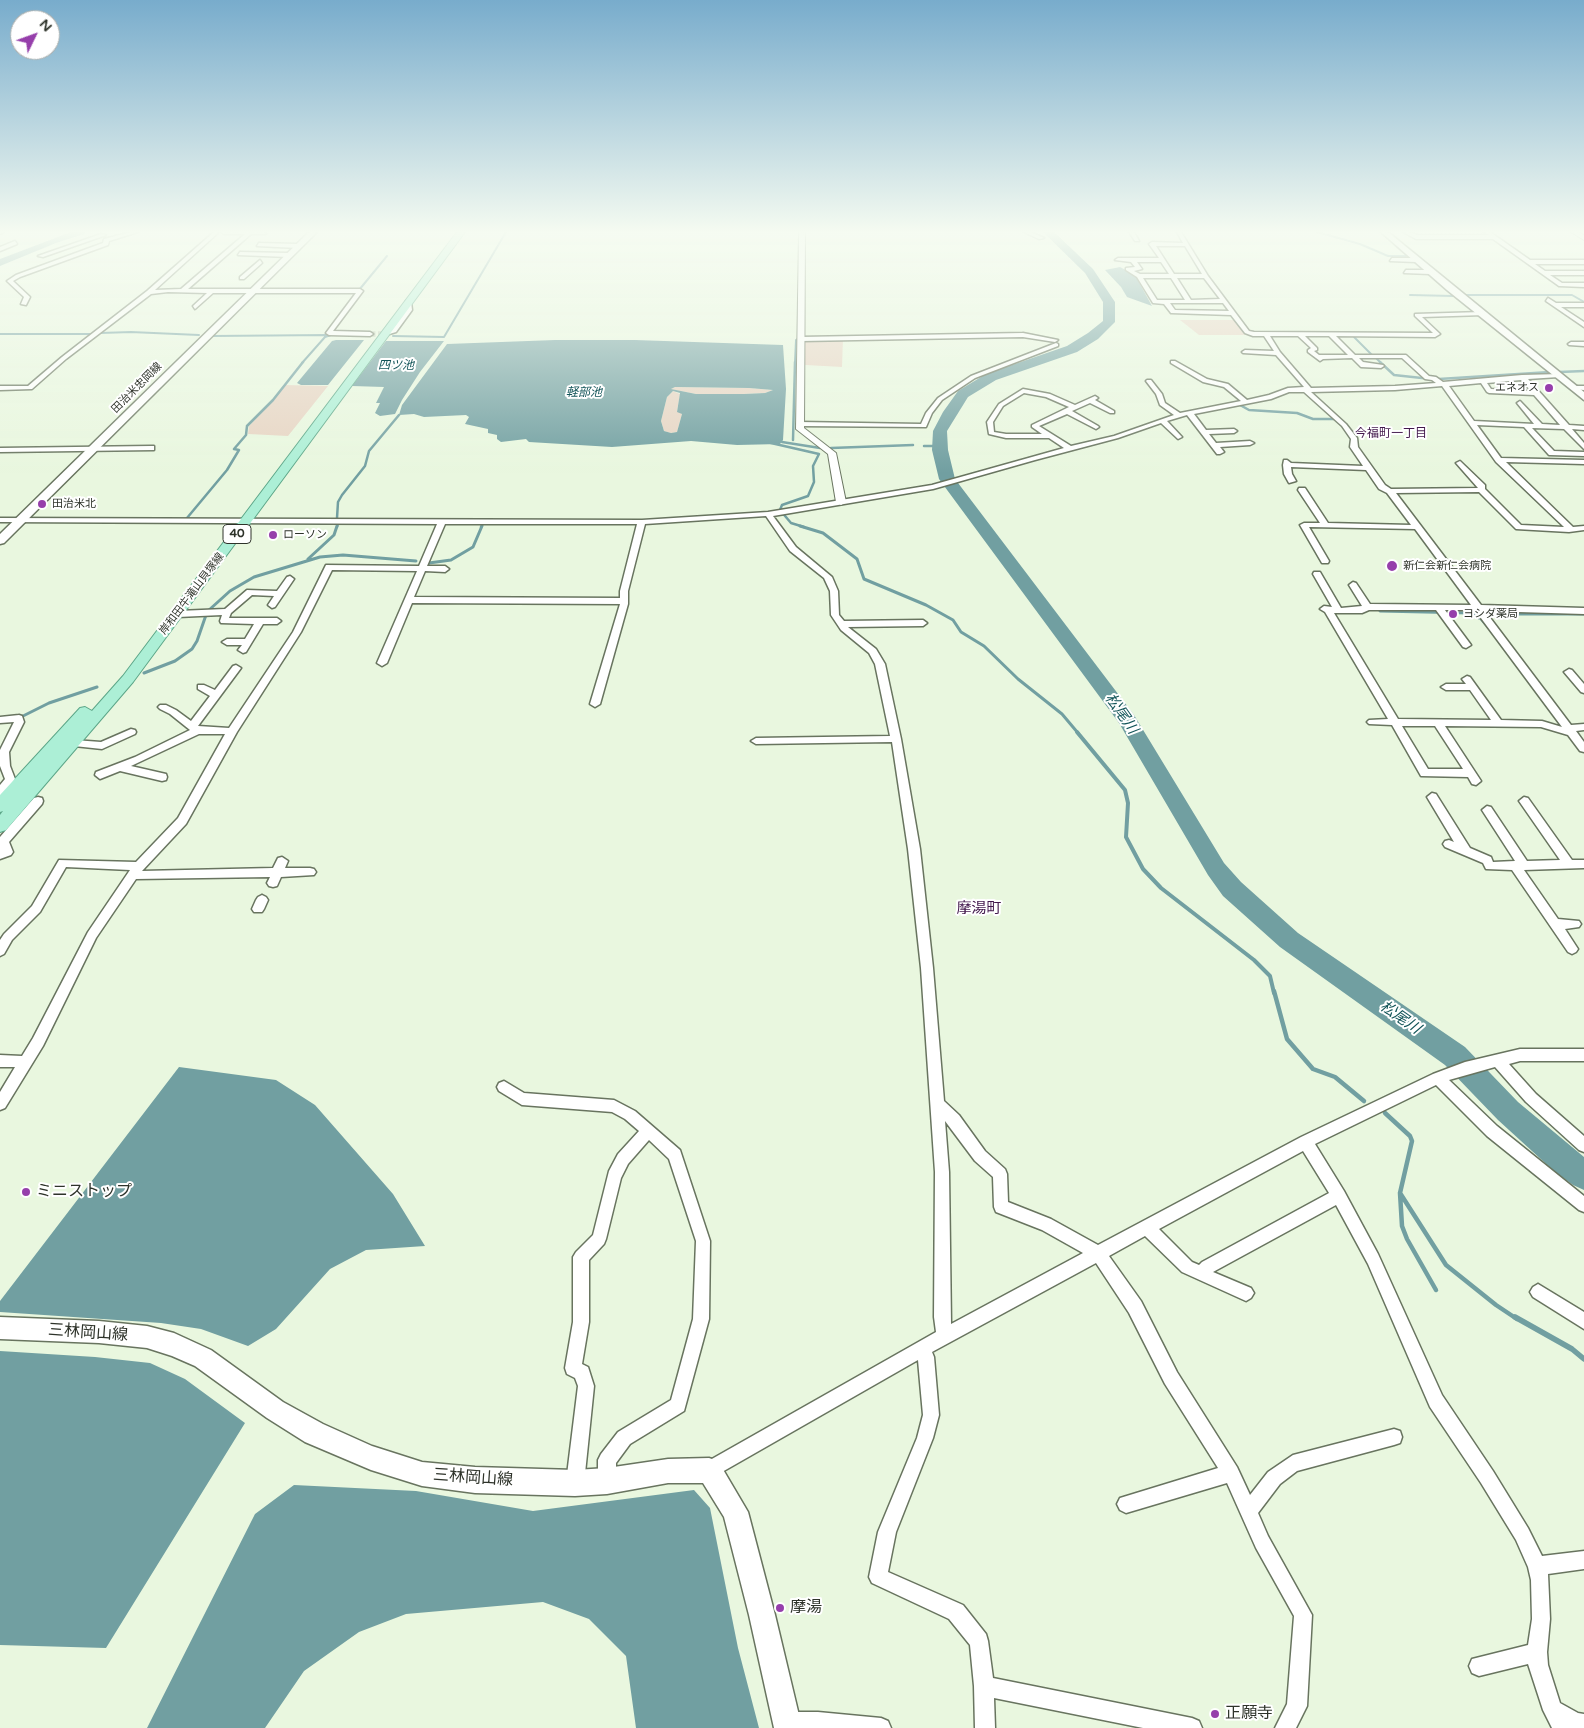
<!DOCTYPE html>
<html>
<head>
<meta charset="utf-8">
<style>
	body { margin:0 }
	#map { position:relative; width:1584px; height:1728px; overflow:hidden; background:#e9f7df; font-family:"Varela Round",sans-serif }
	canvas { display:block }
	.north { position:absolute; left:10px; top:10px; width:50px; height:50px; box-sizing:border-box; background:#fff; border:1px solid #abadaa; border-radius:50%; rotate:48deg; font-size:14px; font-weight:700; line-height:20px; text-align:center; color:#2e332a }
	.north::after { content:''; display:block; margin:auto; width:18px; height:22px; background:#963fab; clip-path:polygon(50% 0,100% 100%,50% 72%,0 100%) }
</style>
</head>
<body>
<div id="map">
<canvas width="1584" height="1728"></canvas>
<div class="north">N</div>
</div>
<script>
const g = document.querySelector('canvas').getContext('2d');
g.lineJoin = 'round';
function fillPath(path, color) {
  g.fillStyle = color;
  g.fill(path, 'evenodd');
}
function toPath(rows) {
  const path = new Path2D();
  for (const r of rows) {
    path.moveTo(r[0], r[1]);
    for (let i = 2; i < r.length; i += 2) path.lineTo(r[i], r[i + 1]);
  }
  return path;
}
function trace(path, color, width, dash) {
  g.strokeStyle = color;
  g.lineWidth = width;
  g.lineCap = dash ? 'butt' : 'round';
  g.setLineDash(dash || []);
  g.stroke(path);
}
function write(font, color, halo, rows, align = 'center') {
  g.font = font + ' "Varela Round","Noto Sans JP",sans-serif';
  g.lineWidth = 4;
  g.setLineDash([]);
  g.textBaseline = 'middle';
  g.strokeStyle = halo;
  g.fillStyle = color;
  for (const [text, x, y, turn = 0] of rows) {
    g.save();
    g.translate(x, y);
    g.rotate((+turn || 0) * Math.PI / 180);
    g.textAlign = isNaN(turn) ? turn : align;
    if (halo) g.strokeText(text, 0, 0);
    g.fillText(text, 0, 0);
    g.restore();
  }
}
const green = toPath([
	[1180,320,1234,320,1245,335,1199,335],
	[843,339,842,367,805,365,805,341],
	[285,385,328,386,288,436,248,434,249,426,274,400],
	[675,387,749,388,773,390,765,393,744,394,696,394,670,389],
	[673,391,680,394,677,411,682,414,677,432,671,433,664,431,661,421,667,397]
]);
const water = toPath([
	[1120,267,1135,275,1152,306,1127,297,1121,287,1105,270],
	[336,340,364,340,328,385,301,385,297,383,332,341],
	[555,340,635,340,783,345,786,389,783,440,780,444,737,445,691,441,612,447,529,442,526,439,501,442,497,439,497,435,488,433,488,429,465,424,469,417,466,415,424,417,414,414,399,415,402,405,447,344],
	[675,387,749,388,773,390,765,393,744,394,696,394,671,389],
	[673,391,680,393,677,412,682,414,677,432,671,433,664,431,661,421,667,397],
	[386,341,444,341,420,372,402,400,395,414,380,416,375,413,380,403,376,403,384,387,352,386],
	[179,1067,276,1080,315,1105,393,1194,425,1246,366,1250,330,1269,276,1329,248,1346,201,1329,161,1323,0,1312,0,1301],
	[0,1351,95,1357,150,1363,185,1379,245,1423,106,1648,0,1645],
	[294,1485,416,1491,533,1511,694,1490,710,1508,738,1648,759,1728,636,1728,626,1656,589,1619,543,1602,406,1614,359,1632,304,1671,265,1728,147,1728,255,1514]
]);
const streamFar5 = toPath([
	[1317,232,1360,244,1388,256,1406,256],
	[1579,232,1584,235],
	[359,290,387,256],
	[1410,295,1453,296],
	[1468,297,1466,295,1572,295,1584,302],
	[100,333,131,332,199,335],
	[0,334,93,334],
	[212,336,328,335],
	[393,336,444,337,506,232],
	[1354,337,1373,356],
	[1375,357,1381,363],
	[302,363,325,337,331,335],
	[795,363,796,340]
]);
const streamFar4 = toPath([
	[1380,362,1394,375,1431,379],
	[1559,372,1584,371],
	[1439,379,1550,372],
	[1240,405,1249,410,1297,413,1313,419,1334,419],
	[793,440,795,362],
	[782,442,820,448],
	[771,443,819,454,813,466,814,482,808,496,782,505,780,510,791,523,804,527],
	[924,446,940,446],
	[831,448,913,445],
	[187,518,227,470,239,450,234,449,246,435,247,426,273,400,303,362],
	[337,518,338,502,342,495,365,466,369,451,399,415],
	[337,527,338,523],
	[481,527,482,525]
]);
const streamFar3 = toPath([
	[800,526,823,533,857,559,864,579,926,605,953,620,961,632,984,646,1018,679,1062,714,1078,733],
	[308,559,334,535,337,526],
	[429,563,451,560,473,547,482,526],
	[209,610,230,591,254,577,320,557,343,555,416,561],
	[1380,611,1470,613,1479,618],
	[1476,613,1489,628],
	[1491,614,1584,614],
	[144,673,175,661,192,649,197,641,206,615],
	[23,716,49,703,97,687]
]);
const streamFar2 = toPath([
	[1077,732,1125,790,1128,803,1126,837,1143,869,1161,888,1254,960,1270,976,1274,993]
]);
const streamFar1 = toPath([
	[1274,991,1287,1039,1313,1069,1335,1077,1364,1101],
	[1385,1113,1410,1136,1412,1141,1400,1193,1402,1226,1407,1239,1436,1290],
	[1400,1193,1446,1265,1496,1305,1517,1319]
]);
const stream = toPath([
	[1515,1317,1572,1349,1584,1359]
]);
const river = toPath([
	[71,232,85,232,84,234,56,243,0,266,0,259,71,232],
	[1043,232,1054,232,1093,269,1115,302,1115,322,1098,339,1077,352,996,380,968,397,947,431,948,450,955,479,1134,715,1224,863,1241,882,1298,933,1465,1047,1518,1102,1584,1157,1584,1190,1573,1185,1555,1172,1498,1120,1445,1065,1280,947,1223,896,1208,875,1119,723,939,479,932,450,933,431,943,412,958,391,986,374,1067,346,1088,333,1103,321,1103,302,1085,273,1043,232]
]);
const minorTunnel = toPath([
	[370,334,388,334]
]);
const minor = toPath([
	[0,232,4,232,0,234,0,232],
	[131,232,138,232,109,241,108,245,20,277,13,281,30,297,26,305,21,304,24,297,7,281,16,275,103,243,104,239,131,232],
	[214,232,219,232,155,290,181,289,245,234,224,234,222,232,264,232,266,234,251,234,188,289,360,289,363,291,333,331,370,332,373,334,370,336,329,335,326,333,356,293,213,293,195,309,193,306,207,293,168,292,151,294,66,359,32,389,0,390,0,386,28,386,62,357,147,291,214,232],
	[1024,232,1030,232,1044,238,1039,239,1024,232],
	[1129,232,1134,232,1139,241,1135,241,1129,232],
	[1177,232,1181,232,1208,276,1249,331,1254,332,1433,333,1415,316,1415,314,1482,312,1484,315,1422,317,1440,334,1435,337,1336,336,1355,355,1406,355,1429,376,1436,377,1443,382,1522,375,1561,374,1562,375,1559,377,1528,379,1569,425,1584,426,1584,430,1572,429,1584,443,1584,449,1564,429,1532,428,1554,451,1584,452,1584,456,1549,455,1524,427,1477,425,1501,458,1584,460,1584,464,1506,462,1573,527,1584,526,1584,530,1569,532,1516,529,1479,492,1396,493,1481,605,1584,608,1584,614,1485,611,1571,725,1584,724,1584,730,1576,731,1584,742,1584,752,1580,751,1568,735,1541,727,1445,726,1481,781,1476,785,1472,784,1468,777,1421,776,1392,725,1369,724,1367,722,1369,720,1388,719,1325,612,1320,609,1324,606,1332,607,1313,574,1314,572,1320,572,1341,608,1362,606,1349,585,1353,582,1356,583,1370,604,1471,605,1415,529,1309,527,1329,561,1328,563,1322,563,1300,525,1304,523,1320,523,1298,490,1299,488,1305,488,1328,523,1411,525,1387,493,1379,489,1366,470,1291,467,1292,474,1296,481,1289,483,1284,474,1283,465,1284,460,1287,460,1291,463,1363,466,1350,447,1351,439,1342,426,1304,392,1289,392,1271,399,1194,414,1206,430,1234,429,1237,431,1234,433,1209,434,1216,443,1250,441,1254,443,1250,445,1220,447,1224,452,1220,454,1217,454,1187,415,1167,421,1182,437,1178,439,1161,423,1118,438,1035,460,933,489,773,516,796,547,832,577,838,591,839,615,844,621,923,620,927,623,923,626,848,627,876,649,885,664,901,739,920,849,933,968,944,1101,959,1115,985,1151,1005,1169,1007,1174,1008,1202,1051,1219,1098,1245,1301,1137,1433,1074,1465,1062,1520,1049,1584,1049,1584,1061,1520,1061,1509,1064,1536,1094,1584,1136,1584,1152,1579,1150,1526,1102,1495,1067,1449,1080,1497,1126,1584,1196,1584,1212,1579,1210,1487,1136,1436,1085,1315,1144,1344,1191,1378,1254,1442,1395,1493,1471,1528,1528,1542,1556,1584,1551,1584,1569,1548,1574,1550,1619,1547,1652,1548,1665,1560,1703,1578,1713,1584,1714,1584,1728,1552,1728,1543,1710,1528,1664,1479,1676,1472,1673,1469,1666,1472,1659,1528,1645,1532,1619,1531,1580,1528,1567,1516,1540,1481,1483,1430,1407,1368,1264,1336,1205,1213,1272,1251,1288,1254,1293,1251,1298,1246,1301,1182,1272,1145,1236,1109,1256,1141,1301,1177,1372,1237,1467,1250,1495,1268,1472,1293,1455,1394,1429,1400,1431,1402,1437,1400,1443,1394,1445,1297,1471,1280,1484,1258,1513,1268,1536,1312,1615,1307,1706,1296,1728,1275,1728,1287,1704,1294,1616,1256,1548,1227,1483,1126,1513,1120,1510,1117,1504,1120,1498,1218,1468,1165,1384,1129,1313,1096,1263,932,1352,934,1357,939,1415,933,1438,896,1532,888,1572,963,1605,986,1634,988,1641,993,1678,1192,1718,1199,1721,1202,1728,1143,1728,994,1698,995,1728,975,1728,974,1686,970,1645,949,1619,872,1583,869,1577,878,1532,917,1438,923,1415,918,1360,715,1476,709,1479,703,1476,700,1470,703,1464,936,1332,934,1317,935,1172,921,968,908,849,892,742,756,744,751,741,756,738,890,736,875,664,869,653,841,630,831,615,830,591,824,578,790,551,766,516,645,524,628,591,628,604,600,704,595,707,590,704,620,604,412,603,387,663,382,666,377,663,417,571,332,570,301,632,237,732,186,824,142,871,273,868,278,858,282,857,288,861,285,868,310,868,314,869,316,872,314,875,281,877,277,886,273,887,269,886,267,883,270,877,136,879,96,938,43,1046,5,1108,0,1110,0,1092,15,1067,0,1067,0,1055,22,1056,33,1038,88,932,130,870,66,867,40,912,12,940,4,954,0,956,0,940,4,934,32,906,59,860,136,862,178,818,225,734,199,734,131,766,166,774,167,777,166,780,162,781,120,771,100,779,95,775,96,772,135,757,190,730,170,714,160,709,158,707,160,705,166,705,176,710,191,721,210,696,198,689,198,685,204,685,215,690,233,666,236,665,241,668,198,726,229,728,293,632,326,565,419,566,437,524,0,522,0,518,642,520,768,512,932,485,1064,448,1049,438,1006,438,989,434,987,422,999,404,1023,389,1050,394,1075,405,1095,396,1098,398,1095,400,1114,411,1114,413,1110,413,1090,403,1072,411,1098,426,1099,427,1096,429,1067,414,1039,426,1071,446,1114,436,1174,415,1160,405,1156,394,1146,381,1147,380,1151,380,1162,394,1165,403,1180,413,1241,401,1224,387,1203,382,1171,363,1171,361,1175,361,1207,379,1228,384,1247,400,1269,395,1288,388,1304,387,1276,355,1243,353,1242,352,1245,350,1274,351,1264,336,1253,336,1245,333,1231,315,1171,313,1164,304,1153,303,1137,277,1126,270,1126,268,1135,267,1131,262,1115,260,1118,258,1159,258,1149,244,1152,242,1183,243,1177,232],
	[1156,246,1185,246,1202,274,1174,274,1156,246],
	[1137,262,1161,262,1169,274,1140,274,1134,271,1142,269,1137,262],
	[1143,278,1171,278,1185,300,1157,300,1143,278],
	[1177,278,1204,278,1220,299,1191,300,1177,278],
	[1170,303,1223,303,1229,311,1175,310,1170,303],
	[1270,336,1298,336,1311,348,1308,350,1308,352,1320,361,1323,359,1352,358,1361,367,1381,368,1384,366,1383,365,1363,362,1359,358,1402,358,1425,379,1432,380,1436,383,1395,386,1311,388,1280,352,1270,336],
	[1305,336,1329,336,1348,355,1319,355,1314,351,1317,350,1317,348,1305,336],
	[1521,380,1531,391,1491,389,1487,383,1521,380],
	[1481,383,1487,392,1489,393,1534,395,1560,425,1542,424,1520,401,1517,403,1534,424,1474,421,1449,386,1481,383],
	[1442,386,1496,462,1564,527,1521,525,1485,489,1485,485,1460,461,1456,463,1478,488,1391,489,1385,485,1358,447,1357,438,1346,424,1311,392,1395,390,1442,386],
	[1024,393,1046,397,1069,407,1032,425,1032,427,1042,434,1006,434,994,432,993,422,1003,406,1024,393],
	[445,524,637,524,620,591,620,598,414,597,425,571,445,572,449,569,445,566,427,566,445,524],
	[1369,610,1436,610,1463,647,1466,648,1471,645,1445,610,1475,610,1562,727,1542,721,1501,720,1470,677,1467,676,1462,679,1466,684,1446,684,1441,687,1446,690,1470,690,1491,720,1398,719,1334,613,1362,613,1369,610],
	[1402,726,1435,726,1463,769,1428,769,1402,726],
	[945,1121,975,1161,993,1177,994,1207,996,1212,1042,1230,1083,1253,951,1324,949,1172,945,1121],
	[1303,1151,1329,1193,1202,1262,1199,1265,1192,1262,1159,1229,1303,1151],
	[1403,232,1409,232,1417,235,1489,235,1484,232,1490,232,1530,260,1584,260,1584,264,1535,264,1545,271,1584,271,1584,275,1550,275,1562,283,1584,283,1584,287,1559,286,1493,239,1416,239,1403,232],
	[101,234,106,235,43,257,38,256,101,234],
	[15,241,17,244,0,251,0,247,15,241],
	[259,243,298,244,301,246,298,248,257,246,259,243],
	[240,252,288,253,291,255,288,257,238,255,240,252],
	[1392,258,1416,258,1419,260,1416,262,1390,261,1392,258],
	[260,260,262,263,244,279,240,279,240,277,260,260],
	[1406,270,1430,270,1433,272,1430,274,1404,273,1406,270],
	[1548,298,1556,303,1584,303,1584,307,1561,307,1584,322,1584,327,1546,301,1548,298],
	[406,301,411,302,412,310,396,332,386,335,386,333,392,330,406,310,406,301],
	[1023,333,1058,340,1055,342,1023,337,801,341,798,339,801,337,1023,333],
	[1571,342,1584,342,1584,346,1569,345,1568,344,1571,342],
	[1056,343,1058,344,1058,346,975,378,942,400,932,413,926,427,800,426,797,424,800,422,921,424,926,413,938,398,971,376,1056,343],
	[1575,386,1584,386,1584,390,1573,389,1573,387,1575,386],
	[151,446,154,446,154,450,0,452,0,448,151,446],
	[290,576,294,579,275,607,272,608,268,605,274,596,252,595,231,613,229,618,277,618,281,621,277,624,263,624,246,652,243,653,238,650,242,645,227,645,222,642,227,639,245,639,254,624,221,623,220,621,222,615,178,617,174,614,178,611,225,609,247,590,277,591,287,577,290,576],
	[1569,669,1572,670,1584,684,1584,693,1581,692,1564,672,1569,669],
	[19,715,22,716,24,722,9,752,10,766,15,779,4,795,0,796,0,785,5,779,0,766,0,750,14,722,0,723,0,717,19,715],
	[131,729,135,730,136,732,135,734,102,749,74,746,69,743,74,740,101,742,131,729],
	[1432,793,1436,794,1470,848,1491,857,1493,862,1515,861,1482,810,1487,806,1491,807,1527,861,1560,860,1519,801,1524,797,1528,798,1572,860,1584,860,1584,868,1524,870,1558,919,1579,921,1581,924,1579,927,1565,929,1578,949,1576,952,1572,954,1568,952,1512,870,1486,869,1483,863,1445,847,1443,844,1445,841,1449,840,1454,842,1427,797,1432,793],
	[38,797,42,798,43,801,42,804,9,842,13,852,11,855,0,859,0,837,34,798,38,797],
	[262,895,266,897,268,900,264,909,262,912,254,912,252,909,256,900,258,897,262,895],
	[504,1081,524,1093,614,1100,635,1111,680,1150,710,1241,709,1319,684,1411,630,1444,616,1463,616,1481,613,1487,607,1490,601,1487,598,1481,598,1460,601,1454,618,1432,671,1400,693,1319,696,1241,669,1159,649,1140,628,1164,621,1178,606,1239,604,1244,589,1260,589,1322,582,1364,588,1367,594,1386,584,1483,581,1489,575,1492,569,1489,566,1483,578,1386,575,1378,567,1374,565,1368,573,1322,573,1257,576,1252,593,1235,609,1171,618,1154,639,1131,625,1119,612,1112,522,1105,499,1091,497,1087,499,1083,504,1081],
	[1538,1284,1584,1312,1584,1329,1533,1297,1530,1292,1533,1287,1538,1284],
	[786,1712,818,1712,881,1718,888,1721,891,1728,779,1728,776,1722,779,1715,786,1712]
]);
const tertiary = toPath([
	[799,232,805,232,804,428,836,453,846,502,841,505,836,502,828,454,796,429,799,232],
	[1571,232,1578,232,1584,235,1584,240,1571,232]
]);
const secondary = toPath([
	[309,232,317,232,4,543,0,544,0,534,309,232],
	[1381,232,1388,232,1584,392,1584,400,1447,290,1381,232],
	[0,1317,99,1321,147,1326,174,1333,211,1350,283,1402,323,1424,372,1446,422,1462,475,1467,575,1470,607,1468,668,1459,709,1458,718,1461,748,1512,775,1615,802,1728,774,1728,749,1615,724,1517,703,1483,668,1483,607,1494,575,1496,475,1493,422,1486,371,1470,305,1442,267,1418,195,1366,172,1356,147,1348,99,1343,0,1339,0,1317]
]);
const primary = toPath([
	[457,232,465,232,133,682,6,830,0,832,0,815,3,811,0,812,0,795,80,708,85,707,92,711,123,676,457,232]
]);
const markers = [
	[1549,388,5,"#963fab"],
	[42,504,5,"#963fab"],
	[273,535,5,"#963fab"],
	[1392,566,6,"#963fab"],
	[1453,614,5,"#963fab"],
	[26,1192,5,"#963fab"],
	[780,1608,5,"#963fab"],
	[1215,1714,5,"#963fab"]
];
const farStreetnames = [
	["田治米忠岡線",137,388,-45],
	["岸和田牛滝山貝塚線",192,594,-53]
];
const farPoinames = [
	["エネオス",1539,388,"right"],
	["田治米北",52,504],
	["ローソン",283,535],
	["新仁会新仁会病院",1403,566],
	["ヨシダ薬局",1463,614]
];
const farWaternames = [
	["四ツ池",396,366],
	["軽部池",584,393]
];
const farNeighbourhoodnames = [
	["今福町一丁目",1391,434]
];
const shields = [
	[237,534,28]
];
const shieldNames = [
	["40",237,534]
];
const waterNames = [
	["松尾川",1121,714,55],
	["松尾川",1400,1018,35]
];
const neighbourhoodNames = [
	["摩湯町",979,909]
];
const nearPoinames = [
	["ミニストップ",36,1192],
	["摩湯",790,1608],
	["正願寺",1225,1714]
];
const nearStreetnames = [
	["三林岡山線",88,1333,4],
	["三林岡山線",473,1478,4]
];
fillPath(green, '#e7d4c3');
fillPath(water, '#719fa1');
trace(streamFar5, '#719fa1', 2);
trace(streamFar4, '#719fa1', 2.5);
trace(streamFar3, '#719fa1', 3);
trace(streamFar2, '#719fa1', 4);
trace(streamFar1, '#719fa1', 4.5);
trace(stream, '#719fa1', 5.5);
fillPath(river, '#719fa1');
trace(minorTunnel, '#c4d0bb', 5.5, [5.5, 2.5]);
trace(minor, '#68745f', 3);
trace(tertiary, '#68745f', 2);
trace(secondary, '#68745f', 3);
trace(primary, '#5ca688', 2);
fillPath(minor, '#fff');
fillPath(tertiary, '#fff');
fillPath(secondary, '#fff');
fillPath(primary, '#acefd6');
const sky = g.createLinearGradient(0, 0, 0, 473);
sky.addColorStop(0, '#78accc');
sky.addColorStop(0.49, '#f5fbf1');
sky.addColorStop(1, '#f5fbf100');
g.fillStyle = sky;
g.fillRect(0, 0, 1584, 473);
for (const [x, y, r, color] of markers) {
  const dot = new Path2D();
  dot.arc(x, y, r, 0, 2 * Math.PI);
  g.fillStyle = color;
  g.fill(dot);
  trace(dot, '#fff', 2);
}
write('11px', '#2e332a', '#fff', farStreetnames);
write('11px', '#2e332a', '#fff', farPoinames, 'left');
write('italic 12px', '#125458', '#fff', farWaternames);
write('12px', '#42184c', '#fff', farNeighbourhoodnames);
for (const [x, y, w] of shields) {
  const box = new Path2D();
  box.roundRect(x - w / 2, y - 9.5, w, 19, 4);
  g.fillStyle = '#fff';
  g.fill(box);
  trace(box, '#2e332a', 1);
}
write('bold 12px', '#2e332a', null, shieldNames);
write('italic 15px', '#125458', '#fff', waterNames);
write('15px', '#42184c', '#fff', neighbourhoodNames);
write('16px', '#2e332a', '#fff', nearPoinames, 'left');
write('16px', '#2e332a', '#fff', nearStreetnames);
</script>
</body>
</html>
